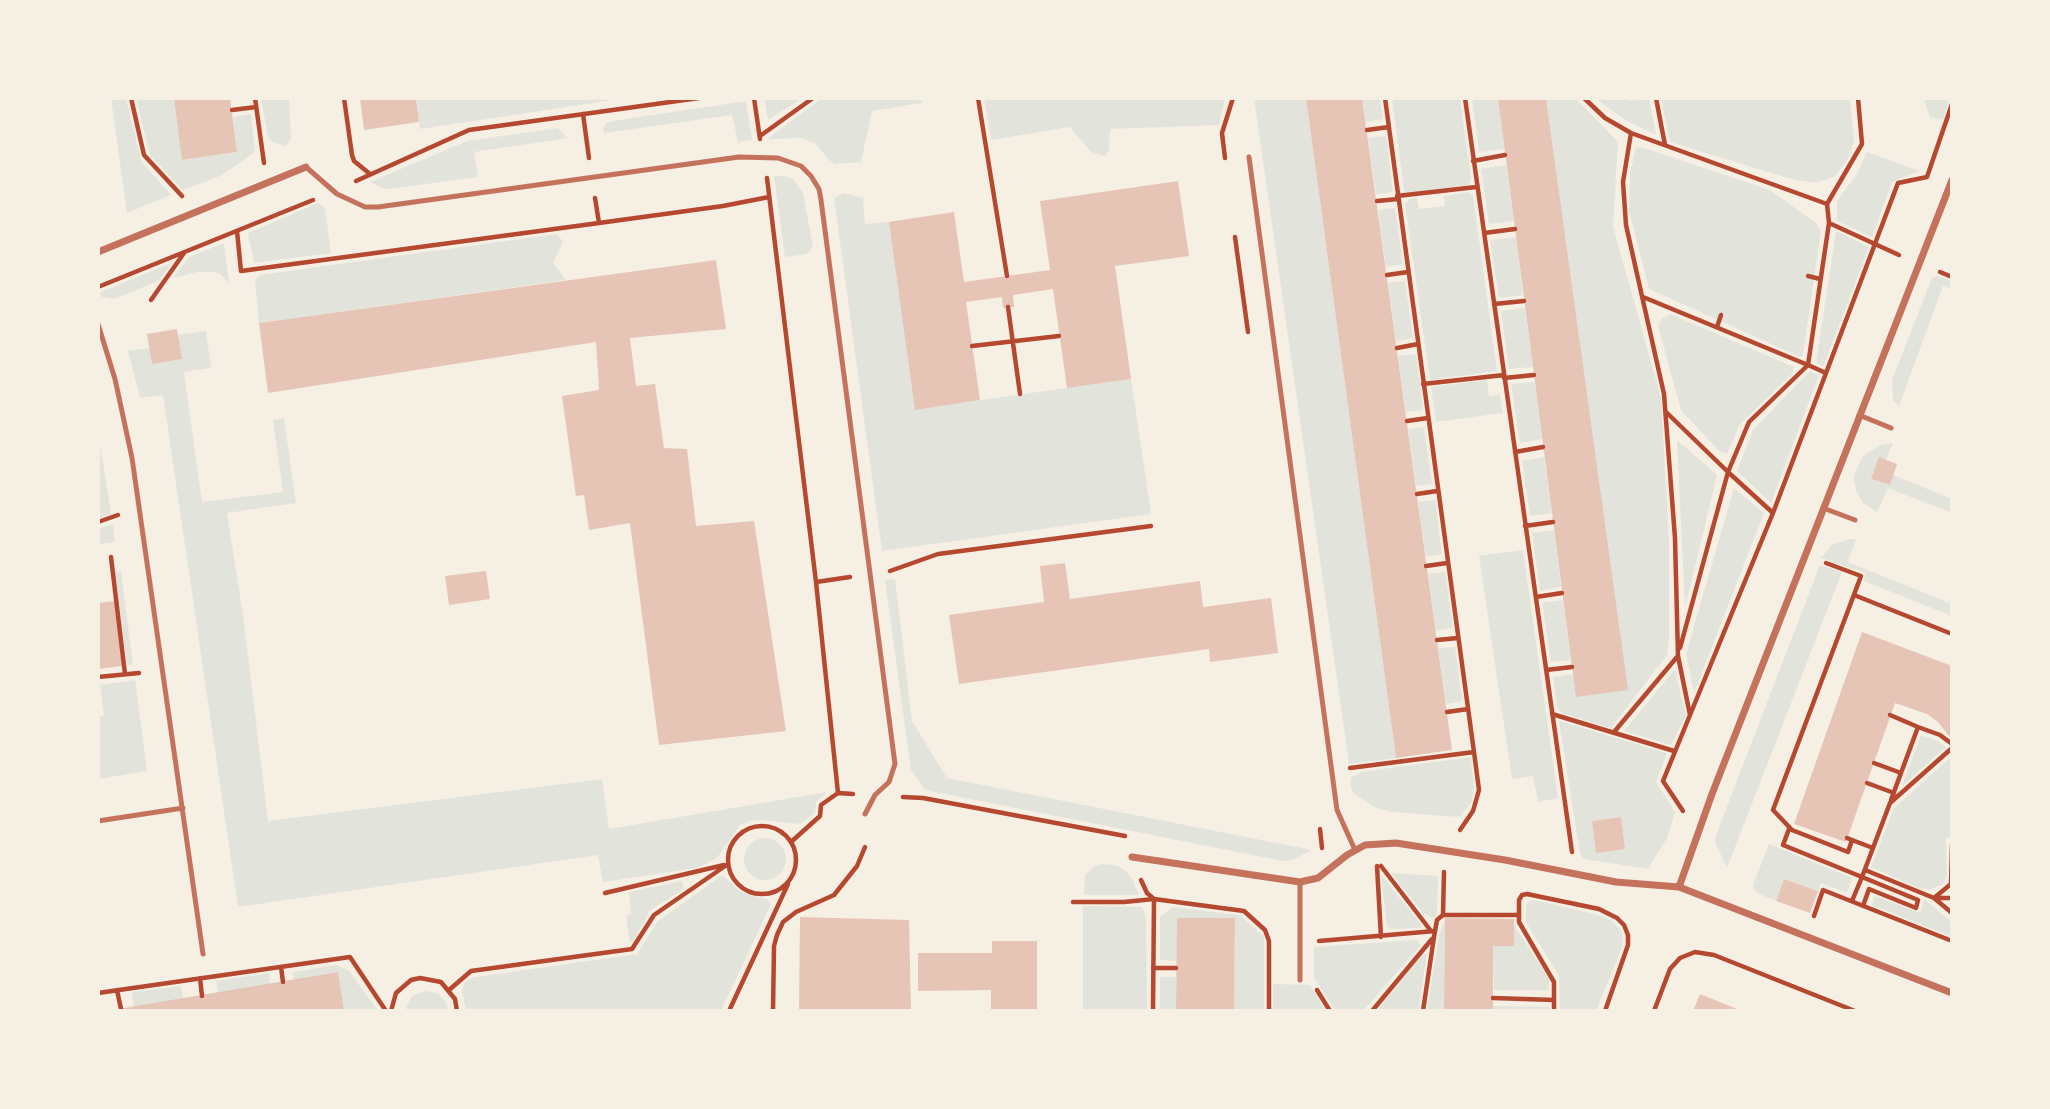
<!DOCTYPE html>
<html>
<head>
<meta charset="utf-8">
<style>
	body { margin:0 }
	#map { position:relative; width:2050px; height:1109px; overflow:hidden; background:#f6efe4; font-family:Overpass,sans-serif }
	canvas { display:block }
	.frame { position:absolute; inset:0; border:100px solid #f6efe4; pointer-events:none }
</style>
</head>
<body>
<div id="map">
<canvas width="2050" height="1109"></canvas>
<div class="frame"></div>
</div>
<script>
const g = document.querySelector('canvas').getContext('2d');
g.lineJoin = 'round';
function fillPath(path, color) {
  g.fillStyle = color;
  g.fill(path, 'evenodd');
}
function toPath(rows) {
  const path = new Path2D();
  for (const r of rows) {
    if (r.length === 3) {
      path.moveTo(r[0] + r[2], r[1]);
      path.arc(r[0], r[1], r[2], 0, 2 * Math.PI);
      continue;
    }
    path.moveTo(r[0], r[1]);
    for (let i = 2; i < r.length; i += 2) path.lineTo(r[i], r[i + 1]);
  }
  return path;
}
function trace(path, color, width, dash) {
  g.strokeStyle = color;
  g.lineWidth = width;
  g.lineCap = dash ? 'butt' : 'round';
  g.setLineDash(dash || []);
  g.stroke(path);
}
const green = toPath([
	[111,98,126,98,141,161,171,195,127,213],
	[136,98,174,98,183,160,237,152,233,117,251,114,255,152,220,176,183,190,150,155],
	[261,98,289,98,291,138,286,146,273,142,268,137],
	[416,98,626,98,420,129],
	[764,98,803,98,768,120],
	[822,98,921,98,922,103,872,111,861,162,835,164,829,160,816,144,801,138,767,139],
	[984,98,1225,98,1219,125,1110,129,1109,150,1105,156,1091,152,1070,127,991,140],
	[1254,98,1306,98,1396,758,1349,764],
	[1362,98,1380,98,1383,119,1366,122],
	[1392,98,1460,98,1471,179,1468,185,1409,193,1404,191],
	[1472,98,1498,98,1505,149,1479,152],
	[1546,98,1575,98,1618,142,1613,226,1661,398,1669,541,1669,638,1667,655,1611,728,1561,713,1557,706,1553,677,1573,674,1576,696,1627,689],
	[1595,98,1628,98,1629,101,1649,98,1656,135,1625,120],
	[1661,98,1850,98,1854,141,1848,159,1834,177,1815,183,1791,179,1670,142],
	[1923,98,1949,98,1943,120,1930,117],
	[746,101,752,140,738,142,732,115,604,133,603,128,606,123,613,121],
	[558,128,568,138,474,152,478,177,389,189,379,187,370,182,467,141],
	[1386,136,1393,192,1376,194,1368,138],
	[1636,147,1647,149,1770,190,1816,223,1821,230,1803,355,1800,357,1649,289,1629,211,1630,173],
	[1867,152,1920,171,1892,182,1872,237,1837,221,1837,201,1857,174],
	[1506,165,1514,221,1489,224,1481,169],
	[774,176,784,176,793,179,803,193,813,247,807,254,785,257],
	[1468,192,1473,196,1497,371,1430,380,1405,204,1409,199,1417,198,1419,209,1445,206,1444,196],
	[844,193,863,198,865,224,889,222,916,409,1131,379,1151,514,882,551,834,198],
	[318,203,325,208,331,253,254,263,248,233],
	[1395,208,1403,264,1386,267,1378,210],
	[1836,231,1869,247,1823,367,1816,363],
	[556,234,563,241,553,263,566,280,259,323,255,280,260,275],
	[1516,237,1523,295,1499,298,1490,240],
	[224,243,229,283,220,274,213,272,197,272,173,278,189,257],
	[173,262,158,281,114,299,102,297,99,293],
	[1937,276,1952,281,1952,289,1943,286,1899,406,1893,400,1892,380,1932,278],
	[1405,281,1413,338,1396,341,1388,283],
	[1525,308,1533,367,1509,369,1501,311],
	[1670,314,1794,367,1792,374,1740,424,1727,454,1719,451,1681,410,1658,326,1662,319],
	[206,331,211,368,184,372,202,502,283,492,273,420,284,418,296,503,227,513,243,615,268,821,602,779,609,829,827,792,816,802,815,813,800,824,761,820,749,821,740,825,717,858,697,868,603,882,598,855,238,907,163,395,140,398,128,351,150,348,152,363,181,359,178,335],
	[1416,354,1423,410,1406,412,1398,356],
	[1810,371,1819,375,1771,503,1737,471,1753,430],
	[1487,380,1489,396,1500,395,1503,413,1436,422,1431,387],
	[1535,382,1542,439,1520,443,1511,384],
	[1424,427,1432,484,1416,486,1408,429],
	[98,431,111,514,98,519],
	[1677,440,1717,475,1685,608],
	[1893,443,1886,460,1871,479,1889,485,1893,475,1952,499,1952,513,1888,488,1877,512,1863,503,1856,490,1854,480,1855,473,1863,456,1880,445],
	[1544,457,1552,513,1530,516,1522,461],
	[1734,488,1764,513,1694,693,1686,654],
	[1435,500,1442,554,1426,557,1418,502],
	[113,524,115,542,98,544,98,529],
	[1554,530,1561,587,1540,591,1532,533],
	[1849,539,1856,539,1848,562,1952,604,1952,616,1864,581,1865,573,1821,558,1832,545],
	[1523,550,1558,798,1538,802,1533,776,1512,779,1479,556],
	[1820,565,1842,572,1727,868,1715,842,1716,835],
	[121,571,133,665,127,665,115,572],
	[1445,572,1453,628,1436,631,1428,574],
	[895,579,912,721,947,778,1312,850,1295,859,1283,861,925,790,911,770,885,580],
	[1563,600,1571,660,1551,662,1542,603],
	[1455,647,1462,701,1446,704,1438,648],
	[1675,669,1686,716,1671,745,1624,731],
	[135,680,147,771,98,779,98,717,104,716,100,685],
	[1559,721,1667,753,1656,782,1675,812,1667,838,1648,869,1584,859,1580,854],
	[1620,817,1625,849,1596,852,1592,821],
	[1921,735,1937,741,1946,747,1902,786],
	[1952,756,1952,838,1946,838,1947,876,1943,884,1929,890,1918,888,1871,867,1894,808],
	[1471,757,1474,787,1472,801,1460,817,1392,812,1376,808,1354,794,1351,787,1351,778,1361,772],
	[765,859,21],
	[1769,844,1852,878,1847,893,1821,883,1818,891,1784,879,1776,901,1759,894,1755,891,1753,885],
	[1101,864,1118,866,1126,871,1132,878,1139,895,1084,895,1085,875,1093,867],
	[1391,873,1438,876,1437,913,1435,917,1432,918,1422,912],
	[722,875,741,892,768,900,771,904,721,1011,466,1011,462,990,464,983,470,978,637,954,657,922],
	[1381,875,1421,924,1421,928,1391,929,1387,926],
	[682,881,684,889,650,910,634,940,630,942,626,916,631,914,629,892],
	[1875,896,1920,913,1924,899,1948,919,1952,919,1952,937,1872,905],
	[1534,900,1595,914,1610,920,1621,930,1623,940,1621,950,1596,1011,1560,1011,1559,976,1526,922,1526,906,1529,901],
	[1083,906,1142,907,1146,916,1147,1011,1083,1011],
	[1173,907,1240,915,1264,937,1264,1011,1234,1011,1235,918,1177,918,1177,961,1160,960,1160,917],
	[1445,918,1444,1011,1427,1011,1439,935],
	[1514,925,1549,979,1548,990,1494,990,1493,946,1514,946],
	[1417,940,1421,945,1363,1011,1336,1011,1314,978,1314,947],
	[1423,953,1427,955,1418,1011,1377,1011],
	[336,965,349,971,378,1011,344,1011,337,972,294,980,293,972],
	[269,973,270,984,218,993,216,981],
	[1160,977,1176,977,1176,1011,1160,1011],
	[1273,984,1310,985,1325,1011,1273,1011],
	[181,986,183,999,134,1007,132,992],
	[424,991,438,993,447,1004,448,1011,405,1011,411,997],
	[1493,1006,1549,1007,1549,1011,1493,1011]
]);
const building = toPath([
	[174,98,230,98,237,152,182,160],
	[360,98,416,98,419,122,364,130],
	[1306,98,1362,98,1452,750,1396,758],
	[1498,98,1546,98,1628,690,1576,697],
	[1178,181,1189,256,1115,266,1131,379,1067,388,1053,289,1013,295,1014,307,1003,308,1002,297,966,302,980,400,915,410,889,222,954,212,964,282,1050,270,1040,201],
	[716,260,726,329,630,338,636,386,655,384,664,448,687,449,696,526,754,521,786,731,659,745,630,523,589,530,584,495,576,496,562,396,599,390,596,342,268,393,259,323],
	[177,329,182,359,152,364,147,334],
	[1879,457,1897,464,1890,485,1871,479],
	[1065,563,1070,599,1200,581,1203,607,1271,598,1278,653,1210,662,1209,649,959,684,949,615,1044,602,1040,566],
	[486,571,490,599,449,605,445,576],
	[115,601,122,666,98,669,98,603],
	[1862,632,1952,666,1952,740,1938,722,1927,714,1895,703,1846,842,1794,824],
	[1621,817,1625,849,1596,853,1592,821],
	[1784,879,1818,891,1810,913,1776,901],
	[800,917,909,920,911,1011,799,1011],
	[1177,918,1235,918,1234,1011,1176,1011],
	[1445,918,1514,919,1514,946,1493,946,1493,1011,1444,1011],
	[992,941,1037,941,1037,1011,991,1011,991,990,918,991,918,953,992,953],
	[338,972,344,1011,119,1011,118,1009],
	[1700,994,1742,1011,1693,1011]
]);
const path = toPath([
	[131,98,144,155,182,196],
	[255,98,264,163],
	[344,98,352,155,354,161,370,174],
	[754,98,760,139],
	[978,98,1007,276],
	[1465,98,1572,852],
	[1584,98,1605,118,1631,133,1827,204,1862,144,1858,98],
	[1656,98,1665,145],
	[232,110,256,107],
	[583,114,589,158],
	[1367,130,1389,127],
	[1631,133,1623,182,1626,225,1664,394,1675,538,1678,656,1690,715,1773,513,1898,183,1927,177,1952,104],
	[760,136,813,98],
	[1225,158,1222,133,1233,98],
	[1473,161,1505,155],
	[767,178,816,582,838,793,821,805,820,816,791,842],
	[356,181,469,130,699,98],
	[1397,196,1476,187],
	[595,198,599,223,723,206,769,197],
	[1377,201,1398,199],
	[1827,204,1829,223,1899,255],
	[237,231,241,271,599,223],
	[1484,233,1515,229],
	[1235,237,1248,332],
	[1940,272,1952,277],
	[1387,275,1408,272],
	[1808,276,1820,279],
	[98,287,313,200],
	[1643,297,1808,365,1749,422,1728,472,1666,412],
	[151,300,184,253],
	[1494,304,1524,301],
	[1008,307,1020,394],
	[1717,327,1721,315],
	[972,346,1059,336],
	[1397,348,1418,344],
	[1826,373,1808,365,1829,223],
	[1504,378,1534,375],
	[1423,384,1504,375],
	[1407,421,1428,418],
	[1515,452,1543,447],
	[1417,494,1437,491],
	[98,522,118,515],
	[1525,526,1553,522],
	[111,557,125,674],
	[1826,563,1861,576,1773,810,1792,830,1848,852,1852,840,1847,838],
	[1426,566,1447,563],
	[890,571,938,554,1151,526],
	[816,582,850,577],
	[1854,595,1952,634],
	[1536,597,1562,593],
	[1437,640,1458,638],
	[1680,648,1728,472,1773,513],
	[1546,670,1572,667],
	[98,677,139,673],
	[1447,712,1468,709],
	[1552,714,1674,751],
	[1890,715,1918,727,1891,800],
	[1918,727,1940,735,1952,744],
	[1614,732,1677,657],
	[1874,763,1901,773],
	[1350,768,1474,752,1385,98],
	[1867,783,1894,793],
	[838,793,853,794],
	[903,797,923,798,1125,836],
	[1683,811,1663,781,1690,715],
	[762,860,34],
	[1320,829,1322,848],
	[1789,829,1783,845,1862,877,1890,803,1952,748],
	[1460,830,1473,811,1479,790,1474,752],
	[1852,840,1873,848],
	[1377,866,1381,937],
	[1381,866,1431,931],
	[1865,870,1934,898,1952,913],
	[1141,880,1147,893,1154,899,1153,1011],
	[605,893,724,865],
	[1934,898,1951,884,1952,845],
	[1935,898,1952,898],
	[1852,901,1862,877,1918,900,1916,908,1869,889,1863,906],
	[1073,902,1124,902,1154,899,1244,911,1265,930,1269,941,1269,1011],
	[1443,915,1519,915],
	[1814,916,1823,890,1952,941],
	[1319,941,1435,931],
	[281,967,283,982],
	[1153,968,1176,968],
	[200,978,202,996],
	[117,990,121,1009],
	[449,990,471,971,632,949,654,915,728,864],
	[1317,990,1330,1011],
	[98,993,350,957,386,1011],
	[1493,998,1554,1000],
	[391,1011,396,993,411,980,420,978,441,982,455,999,457,1011],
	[729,1011,788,884],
	[773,1011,774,946,777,935,783,922,796,912,834,895,857,866,865,847],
	[1372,1011,1432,939],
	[1423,1011,1434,937,1437,920,1443,915,1444,872],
	[1554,1011,1554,982,1519,922,1519,900,1522,895,1527,894,1599,909,1617,918,1624,925,1628,935,1628,945,1605,1011],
	[1654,1011,1670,969,1680,958,1695,952,1714,955,1855,1011]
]);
const service = toPath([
	[1249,157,1337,810,1355,850],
	[306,167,337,194,365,207,378,207,739,157,778,158,801,166,811,176,819,189,821,200,895,764,889,782,875,795,865,814],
	[98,324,115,379,132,458,203,954],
	[1859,415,1891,428],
	[1823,508,1855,520],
	[98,821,183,808],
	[1300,980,1300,882]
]);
const minor = toPath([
	[98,252,306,167],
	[1132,857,1300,882,1318,878,1347,855,1365,845,1396,843,1505,860,1616,882,1679,887,1952,993],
	[1679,887,1712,794,1952,180]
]);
fillPath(green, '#e2e4dc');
fillPath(building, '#e6c5b7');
trace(path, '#b5482f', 4.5);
trace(service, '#c5725c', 5);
trace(minor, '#c5725c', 7);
</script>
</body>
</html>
